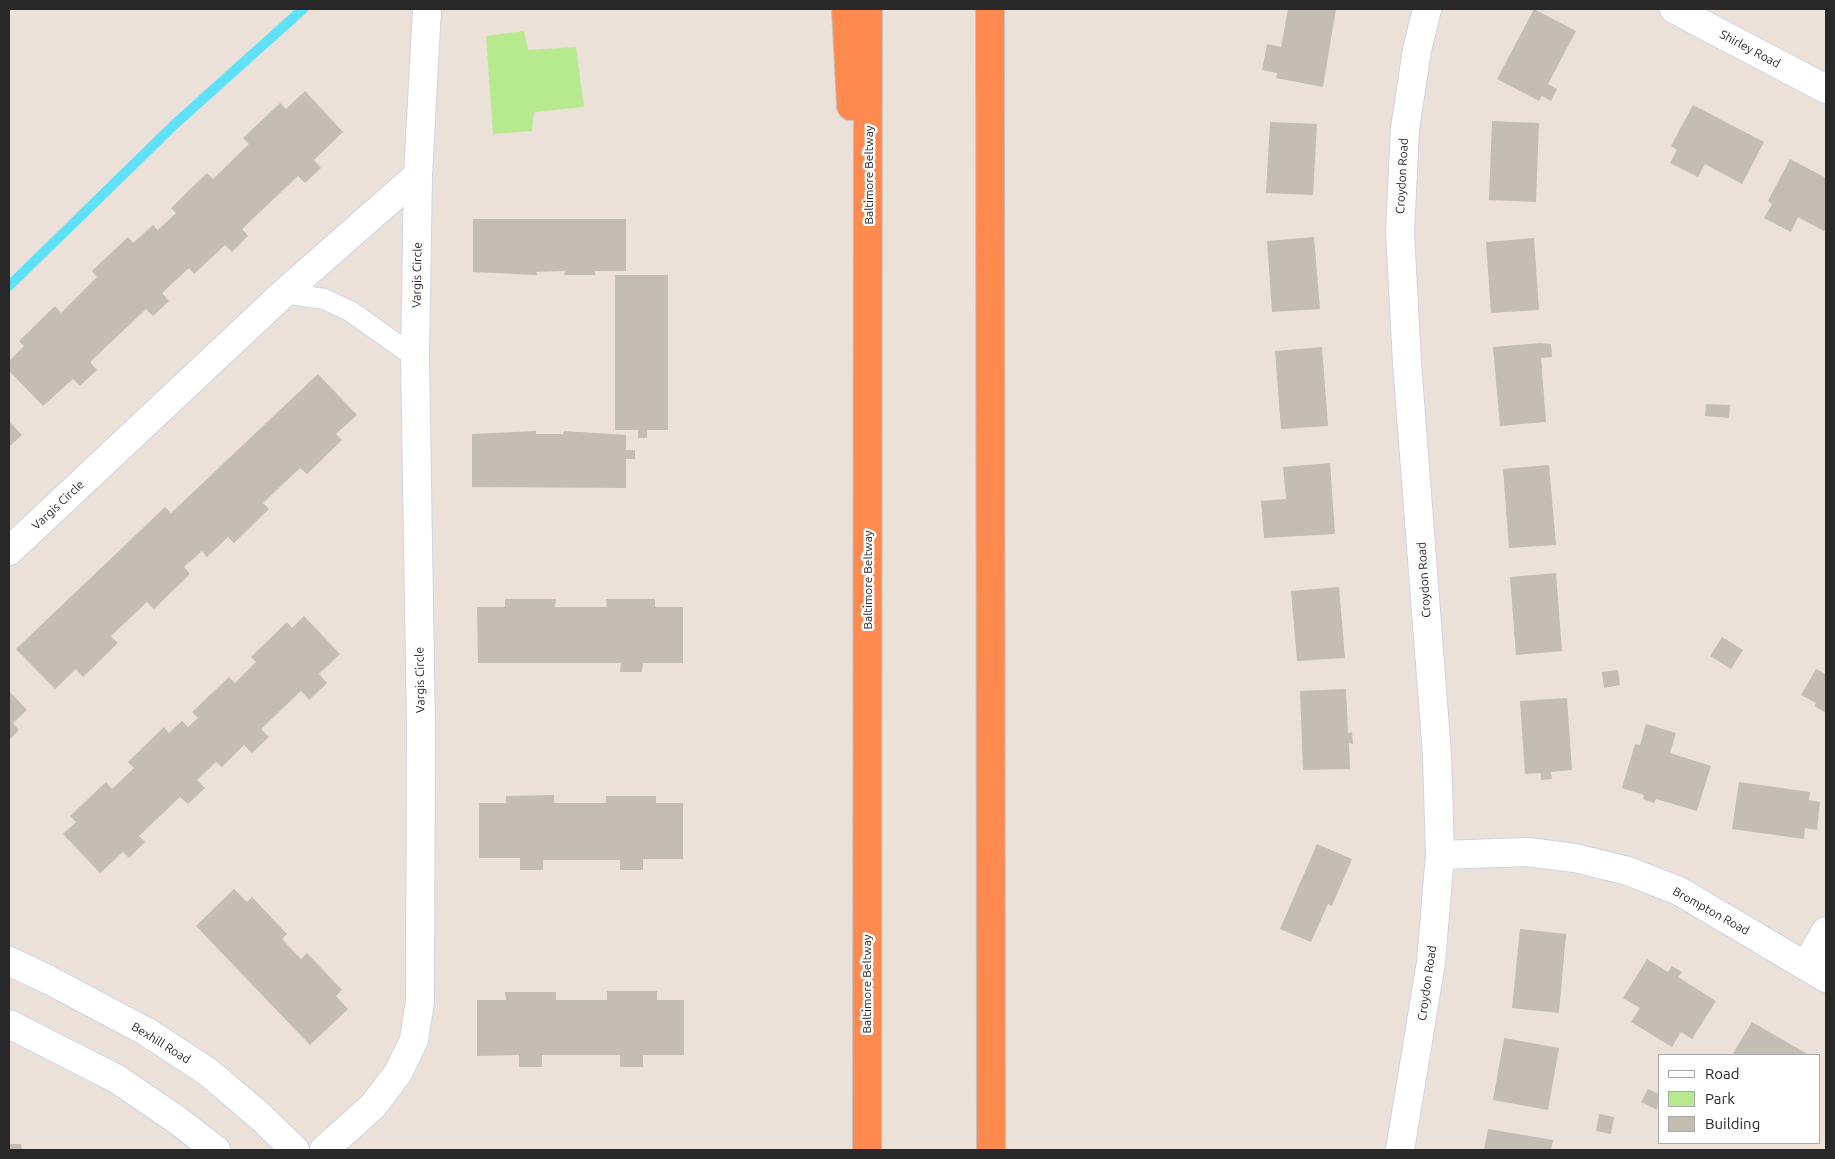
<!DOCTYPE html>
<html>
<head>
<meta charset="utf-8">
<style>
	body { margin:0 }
	#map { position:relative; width:1835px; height:1159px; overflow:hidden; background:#ece1d8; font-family:Ubuntu,sans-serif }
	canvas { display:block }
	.frame { position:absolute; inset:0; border:10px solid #282828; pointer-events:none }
	.legend { position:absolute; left:1658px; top:1054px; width:162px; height:90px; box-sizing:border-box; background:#fff; border:1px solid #a9a9a9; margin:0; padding:6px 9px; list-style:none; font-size:15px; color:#282828 }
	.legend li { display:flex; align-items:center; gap:10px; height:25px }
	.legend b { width:25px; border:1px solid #a9a9a9 }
</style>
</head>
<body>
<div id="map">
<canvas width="1835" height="1159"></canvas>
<div class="frame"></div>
<ul class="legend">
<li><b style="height:6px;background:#fff"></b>Road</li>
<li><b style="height:14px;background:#b7e98f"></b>Park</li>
<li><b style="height:14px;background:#c3bdb4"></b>Building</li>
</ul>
</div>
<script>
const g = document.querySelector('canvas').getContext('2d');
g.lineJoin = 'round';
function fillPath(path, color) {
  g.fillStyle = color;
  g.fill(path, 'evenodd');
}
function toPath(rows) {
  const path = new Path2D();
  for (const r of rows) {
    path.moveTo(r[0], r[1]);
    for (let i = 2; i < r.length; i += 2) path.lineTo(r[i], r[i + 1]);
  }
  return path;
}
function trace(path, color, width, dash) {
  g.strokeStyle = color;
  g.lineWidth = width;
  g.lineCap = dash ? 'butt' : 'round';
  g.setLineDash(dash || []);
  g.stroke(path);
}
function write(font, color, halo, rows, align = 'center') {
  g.font = font + ' Ubuntu,sans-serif';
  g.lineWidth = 5;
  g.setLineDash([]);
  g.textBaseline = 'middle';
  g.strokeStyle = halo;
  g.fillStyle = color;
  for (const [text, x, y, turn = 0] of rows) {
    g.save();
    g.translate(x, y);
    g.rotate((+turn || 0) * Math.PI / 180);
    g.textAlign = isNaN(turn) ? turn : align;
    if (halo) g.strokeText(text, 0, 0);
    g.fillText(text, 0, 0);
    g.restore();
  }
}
const green = toPath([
	[524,31,528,50,576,47,584,107,534,112,532,131,493,134,486,36]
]);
const stream = toPath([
	[9,286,175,124,303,9]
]);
const building = toPath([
	[1288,9,1336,9,1323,87,1276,78,1277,73,1262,70,1267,44,1281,47],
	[1534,9,1576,31,1548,84,1557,89,1551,101,1542,96,1539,101,1497,79],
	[305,91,343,132,314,160,321,168,305,183,298,176,242,229,248,236,232,252,225,245,194,274,189,268,162,293,169,301,153,316,146,309,90,362,97,370,80,386,73,379,43,406,9,371,9,361,24,346,19,341,55,306,61,313,97,277,92,271,128,237,133,243,153,225,158,230,176,213,171,208,207,173,213,179,249,144,243,138,280,103,286,109],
	[1693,105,1764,142,1742,184,1705,164,1698,177,1670,163,1677,150,1671,146],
	[1492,121,1539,123,1536,202,1489,200],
	[1270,122,1317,124,1313,195,1266,193],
	[1790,159,1826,178,1826,232,1798,217,1791,232,1764,218,1772,204,1768,201],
	[473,219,626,219,626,271,595,271,595,275,564,275,565,271,536,272,537,275,473,272],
	[1314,237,1320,309,1272,312,1267,241],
	[1534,238,1539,310,1491,313,1486,242],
	[615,275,668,275,668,430,647,430,647,438,638,438,638,430,615,430],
	[1540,343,1551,344,1552,357,1541,358,1546,422,1500,426,1493,347],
	[1322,347,1328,426,1281,429,1275,351],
	[318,374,357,415,336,434,342,440,307,474,300,468,263,503,269,509,234,543,228,537,207,557,202,551,184,567,190,574,154,609,147,602,111,636,118,643,83,677,76,669,55,689,16,649,165,507,171,513],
	[1706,404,1730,405,1729,418,1705,416],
	[9,421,22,435,9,447],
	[536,431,536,434,563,434,564,431,626,435,626,450,635,450,635,459,626,459,626,488,472,487,472,434],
	[1330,463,1335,534,1264,538,1261,501,1286,499,1283,467],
	[1549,465,1556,545,1509,548,1503,469],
	[1556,573,1562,651,1516,655,1510,577],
	[1339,587,1345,658,1297,661,1291,591],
	[505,599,556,599,555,607,607,607,606,599,655,599,655,607,683,607,683,663,643,663,642,672,620,672,621,663,478,663,477,607,505,607],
	[304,616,340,654,319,674,327,683,309,700,301,691,261,729,269,737,252,753,244,745,222,767,216,762,197,780,205,788,188,804,180,797,139,836,145,842,129,858,123,852,100,873,63,834,76,822,70,816,106,782,112,789,134,768,128,762,164,727,169,733,182,721,188,727,198,718,192,712,229,677,235,683,256,662,251,657,287,622,292,628],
	[1722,637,1743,650,1731,669,1710,656],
	[1816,669,1826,674,1826,713,1814,706,1816,703,1801,695],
	[1618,670,1620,685,1604,688,1602,672],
	[1346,689,1348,733,1352,732,1353,744,1349,743,1350,769,1303,770,1300,691],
	[9,691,27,710,13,723,19,730,9,740],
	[1567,698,1572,770,1551,772,1552,779,1541,780,1541,773,1525,774,1520,701],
	[1646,724,1676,733,1670,753,1711,766,1697,811,1656,799,1654,803,1643,799,1644,795,1622,788,1635,744,1640,745],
	[1739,782,1810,792,1809,800,1820,802,1817,830,1805,828,1804,839,1732,829],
	[554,795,554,803,606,803,606,796,656,796,656,803,683,803,683,859,643,859,643,870,620,870,620,860,543,860,543,870,520,870,520,858,479,858,479,803,506,803,506,796],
	[1317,844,1352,859,1332,906,1328,904,1311,942,1280,929],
	[234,889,247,902,252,897,287,934,282,939,301,959,307,953,342,990,336,996,348,1009,310,1045,196,926],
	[1520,929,1566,934,1559,1013,1512,1008],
	[1647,959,1668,972,1672,966,1682,972,1678,977,1716,1001,1692,1039,1681,1032,1672,1047,1631,1022,1640,1008,1623,998],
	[607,991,657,991,657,1000,684,1000,684,1055,643,1055,643,1067,620,1067,620,1055,542,1055,542,1067,519,1067,519,1055,477,1056,477,1000,506,1000,505,992,556,992,556,1000,607,1000],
	[1752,1022,1809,1055,1732,1055],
	[1504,1038,1559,1048,1548,1110,1493,1100],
	[1648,1089,1659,1094,1657,1110,1641,1102],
	[1599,1114,1614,1117,1611,1134,1596,1131],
	[1488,1129,1553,1140,1551,1150,1484,1150],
	[9,1144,21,1144,22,1150,9,1150]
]);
const lane = toPath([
	[284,293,324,299,350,311,415,357]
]);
const street = toPath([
	[1674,9,1826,89],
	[9,551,284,293,418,175],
	[1440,855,1528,852,1575,858,1628,871,1679,891,1826,978],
	[9,961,49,980,147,1032,208,1072,262,1118,295,1150],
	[1806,965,1826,931],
	[9,1024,117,1079,177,1120,216,1150],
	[324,1150,373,1106,398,1073,414,1040,420,1001,421,728,415,357,418,175,427,9],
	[1400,1150,1431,962,1440,855,1437,755,1407,363,1400,232,1405,129,1417,50,1427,9]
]);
const highway = toPath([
	[846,9,851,106],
	[990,9,991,1150],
	[867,1150,868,9]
]);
const streetNames = [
	["Shirley Road",1750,49,28],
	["Baltimore Beltway",869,175,-90],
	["Croydon Road",1402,176,-87],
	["Vargis Circle",417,275,-89],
	["Vargis Circle",58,505,-43],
	["Baltimore Beltway",868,580,-90],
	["Croydon Road",1424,580,-94],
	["Vargis Circle",420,680,-91],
	["Brompton Road",1711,911,29],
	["Croydon Road",1427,983,-82],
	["Baltimore Beltway",867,984,-90],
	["Bexhill Road",161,1043,32]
];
fillPath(green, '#b7e98f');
trace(stream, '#60e1fa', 10);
fillPath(building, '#c3bdb4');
trace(lane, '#cdd4e3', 22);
trace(street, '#cdd4e3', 30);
trace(highway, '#c3c3c3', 30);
trace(lane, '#fff', 20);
trace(street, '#fff', 28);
trace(highway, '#ff8a50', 28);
write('12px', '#282828', '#fff', streetNames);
</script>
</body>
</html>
